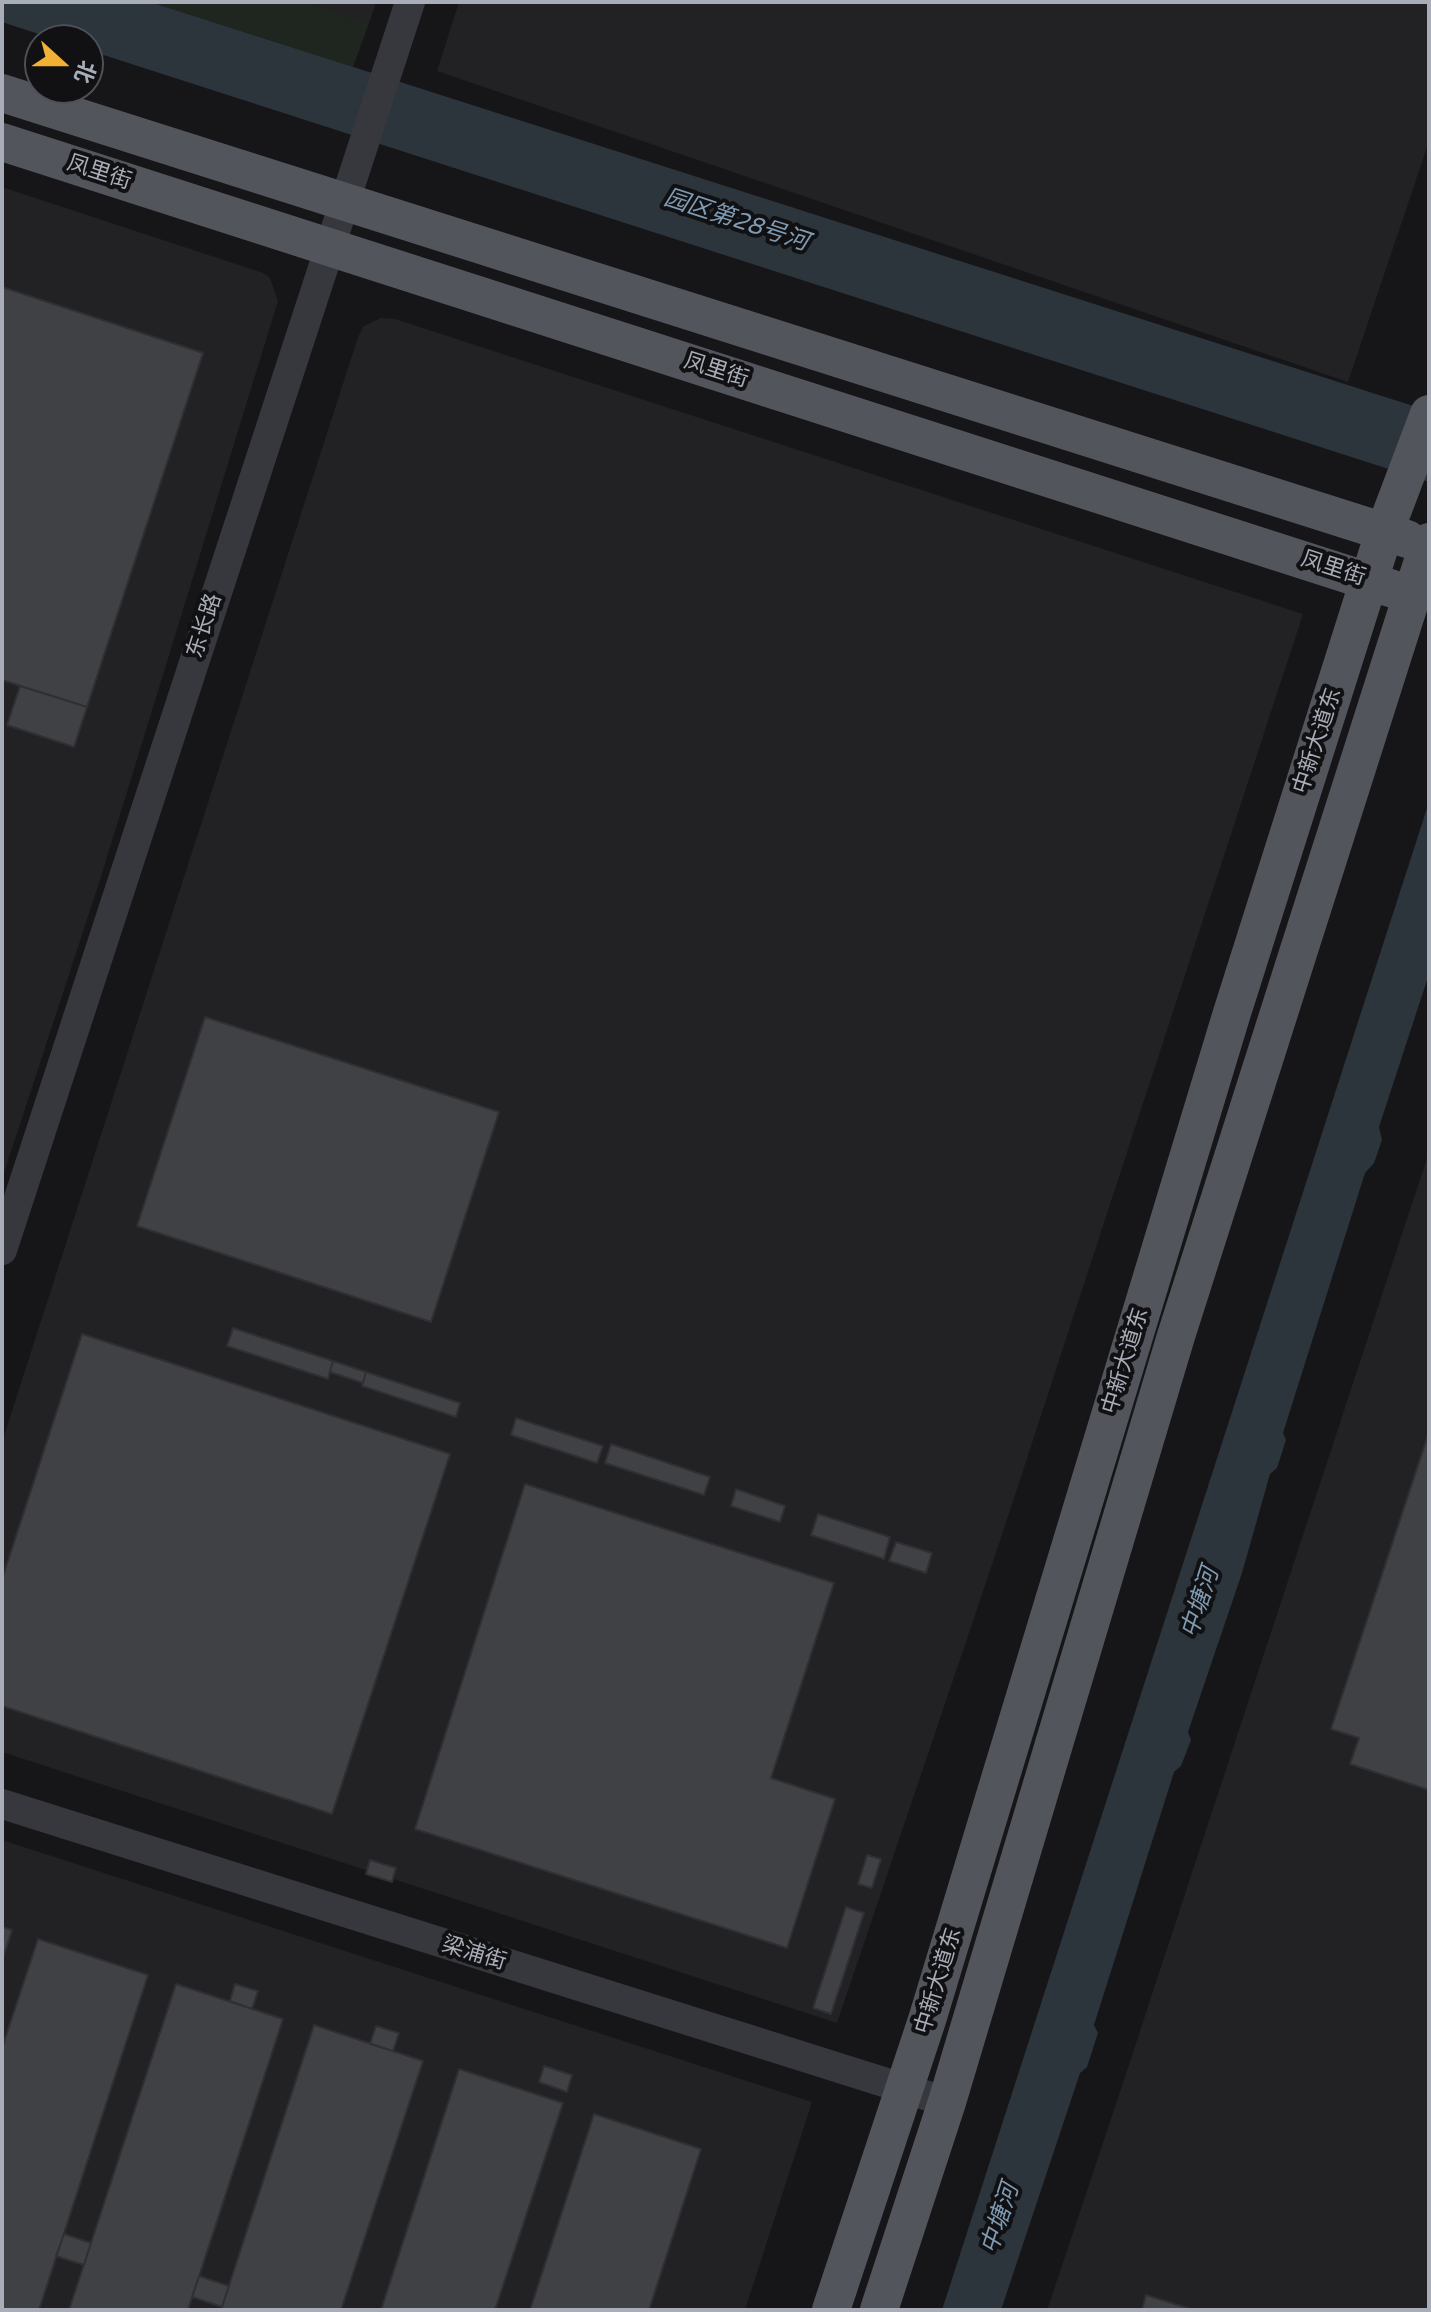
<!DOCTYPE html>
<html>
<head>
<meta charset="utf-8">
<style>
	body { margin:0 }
	#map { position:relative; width:1431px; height:2312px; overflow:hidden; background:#161618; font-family:"Varela Round","Noto Sans SC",sans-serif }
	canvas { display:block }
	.frame { position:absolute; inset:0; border:4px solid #a8adb8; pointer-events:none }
	.north { position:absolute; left:24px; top:24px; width:80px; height:80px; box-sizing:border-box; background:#111113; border:2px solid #4d4f55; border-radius:50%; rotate:111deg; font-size:22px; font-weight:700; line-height:32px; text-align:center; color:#a8adb8 }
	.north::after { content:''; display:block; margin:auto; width:28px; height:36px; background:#f2b134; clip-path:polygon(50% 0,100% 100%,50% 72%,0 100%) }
</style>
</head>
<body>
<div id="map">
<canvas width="1431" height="2312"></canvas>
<div class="frame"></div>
<div class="north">北</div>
</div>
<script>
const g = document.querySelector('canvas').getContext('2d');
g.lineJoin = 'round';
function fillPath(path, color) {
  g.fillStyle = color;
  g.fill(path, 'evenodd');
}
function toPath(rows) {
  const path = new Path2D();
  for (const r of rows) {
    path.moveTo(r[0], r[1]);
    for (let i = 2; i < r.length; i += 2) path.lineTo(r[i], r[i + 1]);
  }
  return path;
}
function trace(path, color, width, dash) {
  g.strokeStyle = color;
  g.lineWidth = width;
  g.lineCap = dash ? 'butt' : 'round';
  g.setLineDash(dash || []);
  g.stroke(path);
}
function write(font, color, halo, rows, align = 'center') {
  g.font = font + ' "Varela Round","Noto Sans SC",sans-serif';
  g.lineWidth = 8;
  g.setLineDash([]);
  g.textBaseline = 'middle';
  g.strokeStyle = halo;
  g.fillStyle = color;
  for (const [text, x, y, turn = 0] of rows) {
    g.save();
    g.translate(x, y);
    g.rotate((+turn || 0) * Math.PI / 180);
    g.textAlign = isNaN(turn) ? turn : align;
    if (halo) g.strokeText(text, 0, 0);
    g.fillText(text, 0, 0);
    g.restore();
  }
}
const built = toPath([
	[305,2,376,2,369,23],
	[459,2,1429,2,1429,141,1348,382,437,71],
	[2,187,263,273,270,278,278,301,99,883,2,1179],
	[381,318,395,319,1303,614,997,1550,837,2023,2,1752,2,1442,358,337,364,326],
	[1429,1152,1429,2310,1047,2310,1113,2113],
	[2,1840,812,2102,745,2310,2,2310]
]);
const green = toPath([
	[150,2,306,2,369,23,353,67]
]);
const water = toPath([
	[2,2,150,2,1429,411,1429,482,88,50,88,40,57,40,2,22],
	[1429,802,1429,974,1379,1127,1382,1140,1374,1163,1365,1173,1283,1433,1286,1440,1277,1468,1270,1474,1242,1573,1188,1732,1191,1740,1181,1766,1174,1772,1094,2025,1098,2033,1087,2067,1080,2073,1001,2310,942,2310]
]);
const building = toPath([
	[2,287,203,353,87,707,2,680,2,287],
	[20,686,87,707,74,747,7,725,20,686],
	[205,1017,499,1112,431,1322,137,1226,205,1017],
	[233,1328,333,1361,328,1379,227,1346,233,1328],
	[82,1334,450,1454,332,1814,2,1706,2,1579,82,1334],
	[333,1361,366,1372,363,1383,330,1372,333,1361],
	[366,1372,460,1403,456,1417,362,1386,366,1372],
	[516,1418,603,1446,597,1463,511,1435,516,1418],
	[1429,1432,1429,1790,1350,1764,1359,1738,1331,1729,1429,1432],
	[611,1444,710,1477,704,1495,605,1463,611,1444],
	[525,1484,834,1583,771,1778,835,1799,787,1948,415,1829,525,1484],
	[736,1489,785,1506,780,1522,731,1506,736,1489],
	[818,1514,890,1537,884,1559,811,1535,818,1514],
	[896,1542,932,1553,926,1573,889,1561,896,1542],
	[867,1855,881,1859,872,1888,858,1884,867,1855],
	[370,1860,396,1868,392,1882,366,1874,370,1860],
	[846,1907,864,1913,831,2014,813,2008,846,1907],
	[2,1927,12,1930,2,1961,2,1927],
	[38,1939,148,1975,39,2310,2,2310,2,2048,38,1939],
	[176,1984,283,2019,188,2310,69,2310,176,1984],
	[235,1984,258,1991,252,2009,230,2001,235,1984],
	[314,2025,423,2061,341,2310,221,2310,314,2025],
	[376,2026,399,2033,393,2051,370,2044,376,2026],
	[544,2066,572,2075,567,2092,539,2082,544,2066],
	[459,2069,563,2103,495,2310,381,2310,459,2069],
	[594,2114,701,2149,649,2310,530,2310,594,2114],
	[64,2234,91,2243,84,2265,56,2256,64,2234],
	[199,2276,229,2286,222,2307,192,2297,199,2276],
	[1146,2295,1194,2310,1142,2310,1146,2295]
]);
const tertiary = toPath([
	[2,1250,410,2],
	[2,1804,947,2102]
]);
const primary = toPath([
	[2,93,1407,539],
	[2,142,1393,589],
	[831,2310,927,2020,1231,1016,1384,533,1429,414],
	[879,2310,947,2102,1176,1336,1429,542]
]);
const streetNames = [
	["凤里街",99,173,18],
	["凤里街",716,371,18],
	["凤里街",1333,569,18],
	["东长路",205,626,-72],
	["中新大道东",1318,741,-72],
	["中新大道东",1126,1361,-73],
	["梁浦街",474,1954,17],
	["中新大道东",939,1981,-73]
];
const waterNames = [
	["园区第28号河",736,221,18],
	["中塘河",1201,1603,-72],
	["中塘河",1001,2219,-72]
];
fillPath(built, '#222225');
fillPath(green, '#1e261f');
fillPath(water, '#2c353c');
fillPath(building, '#404145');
trace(building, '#303034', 2);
trace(tertiary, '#37383d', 30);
trace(primary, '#53555c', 38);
write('22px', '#a8adb8', '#111113', streetNames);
write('italic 24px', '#7f9bb3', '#111113', waterNames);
</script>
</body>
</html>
